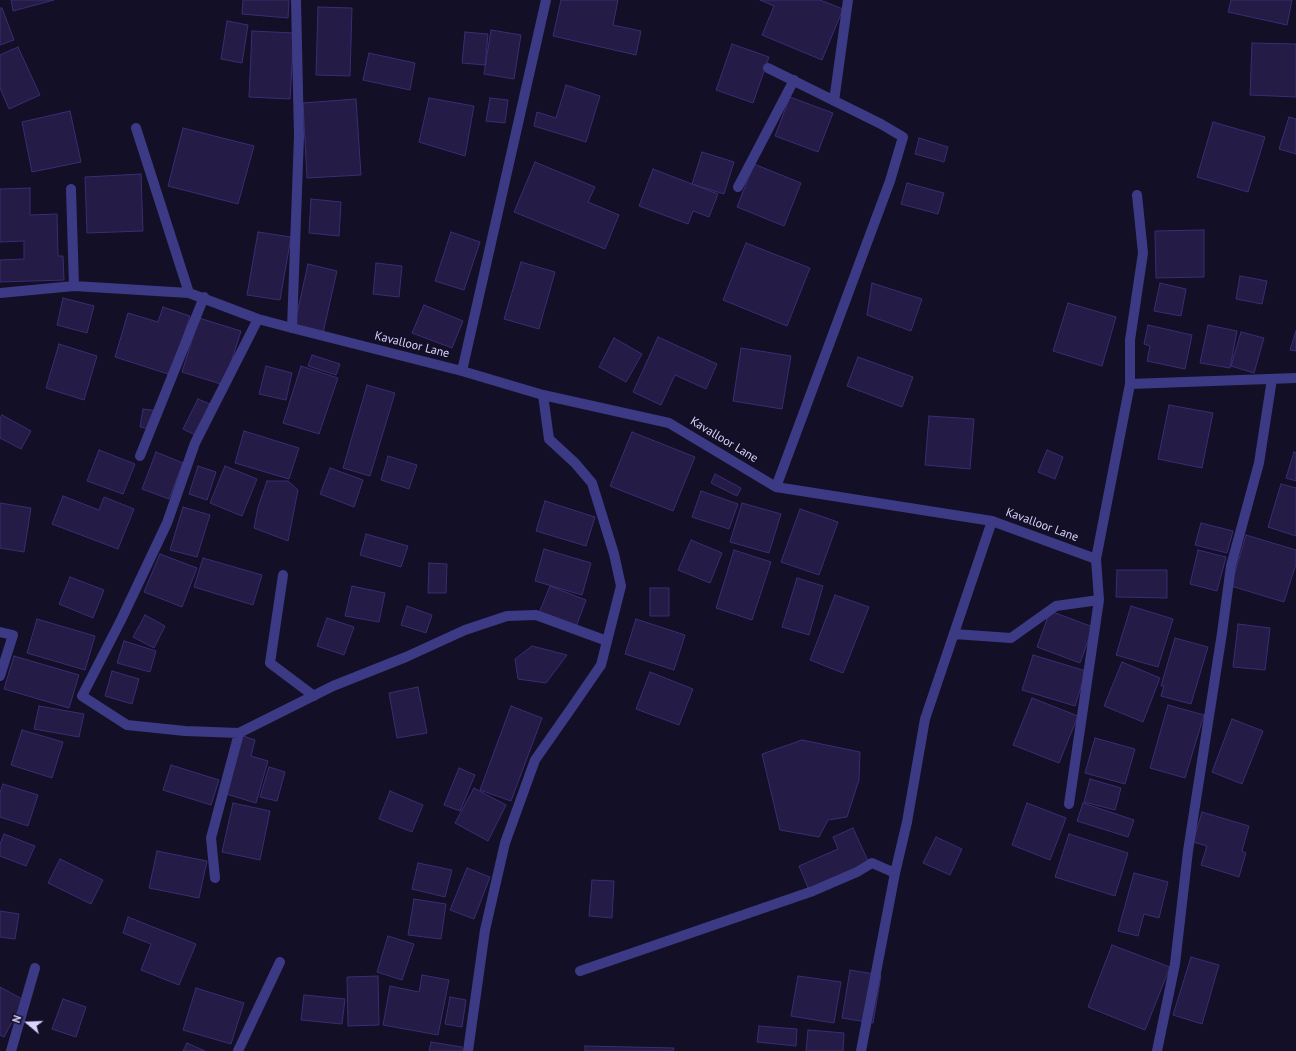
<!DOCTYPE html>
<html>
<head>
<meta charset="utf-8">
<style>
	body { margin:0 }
	#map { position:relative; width:1296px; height:1051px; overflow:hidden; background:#130f26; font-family:"PT Sans",sans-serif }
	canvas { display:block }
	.north { position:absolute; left:8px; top:1003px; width:40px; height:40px; -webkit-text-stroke:3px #130f26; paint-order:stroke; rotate:289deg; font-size:11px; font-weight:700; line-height:16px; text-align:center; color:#d9d4ff }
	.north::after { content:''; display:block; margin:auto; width:14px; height:18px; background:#d9d4ff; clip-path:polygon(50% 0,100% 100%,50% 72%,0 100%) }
</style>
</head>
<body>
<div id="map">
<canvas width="1296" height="1051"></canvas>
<div class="north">N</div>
</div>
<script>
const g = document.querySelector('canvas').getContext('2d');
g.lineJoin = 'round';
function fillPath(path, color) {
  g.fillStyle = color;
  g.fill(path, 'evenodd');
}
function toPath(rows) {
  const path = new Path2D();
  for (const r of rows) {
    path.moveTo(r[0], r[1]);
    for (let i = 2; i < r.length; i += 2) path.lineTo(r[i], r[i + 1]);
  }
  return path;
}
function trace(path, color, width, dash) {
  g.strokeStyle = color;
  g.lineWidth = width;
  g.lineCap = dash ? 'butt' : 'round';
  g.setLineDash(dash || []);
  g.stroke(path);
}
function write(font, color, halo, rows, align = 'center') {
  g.font = font + ' "PT Sans",sans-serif';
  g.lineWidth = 3.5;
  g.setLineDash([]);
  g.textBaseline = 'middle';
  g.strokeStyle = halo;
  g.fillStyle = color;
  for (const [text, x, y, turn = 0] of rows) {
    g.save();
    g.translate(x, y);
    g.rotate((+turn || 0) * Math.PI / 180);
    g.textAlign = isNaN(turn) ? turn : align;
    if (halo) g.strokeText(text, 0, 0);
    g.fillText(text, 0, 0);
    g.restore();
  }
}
const building = toPath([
	[11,0,54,0,13,11,11,0],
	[243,0,289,0,288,18,242,14,243,0],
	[561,0,618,0,613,25,641,31,636,55,553,36,561,0],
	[760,0,820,0,843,9,822,60,762,35,774,6,760,0],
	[1231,0,1292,0,1287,25,1228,12,1231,0],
	[318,7,352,8,350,76,316,75,318,7],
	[0,8,2,8,14,40,0,45,0,8],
	[227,21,248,25,242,63,221,59,227,21],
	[491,30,521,35,514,79,484,74,491,30],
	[252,31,294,33,290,99,249,97,252,31],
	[465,32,488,34,485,65,462,63,465,32],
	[1252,43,1296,44,1296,97,1250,95,1252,43],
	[732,44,769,57,753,103,716,90,732,44],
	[18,47,40,95,9,109,0,88,0,55,18,47],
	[369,53,415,63,410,90,363,80,369,53],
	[566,85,600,96,586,142,534,126,537,112,556,118,566,85],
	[790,97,833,113,818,152,775,136,790,97],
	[429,98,474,106,465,156,419,142,429,98],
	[490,98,508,100,505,123,486,121,490,98],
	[356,99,361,175,307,178,303,103,356,99],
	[70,111,81,162,32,172,22,122,70,111],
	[1289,117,1296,119,1296,154,1279,149,1289,117],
	[1213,122,1265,137,1248,192,1197,177,1213,122],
	[183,128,254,146,238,204,168,186,183,128],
	[919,138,948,147,944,162,915,154,919,138],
	[702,152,734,162,724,194,692,184,702,152],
	[535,162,595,187,588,202,619,215,605,249,514,212,535,162],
	[754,164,801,183,784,226,737,207,754,164],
	[653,169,718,194,709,217,693,211,688,224,639,206,653,169],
	[141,174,143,231,87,233,85,177,141,174],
	[907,183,944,193,938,214,901,204,907,183],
	[30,188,30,215,57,214,58,256,63,256,64,280,0,282,0,260,24,259,24,241,0,242,0,189,30,188],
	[311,199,341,202,339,236,309,233,311,199],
	[1204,230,1204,277,1156,278,1155,231,1204,230],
	[258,232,291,237,280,300,247,295,258,232],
	[451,232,480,242,464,290,435,281,451,232],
	[746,243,810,268,787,326,723,300,746,243],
	[521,262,555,272,539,329,504,319,521,262],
	[376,263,402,266,399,297,373,294,376,263],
	[308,264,337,271,323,333,294,327,308,264],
	[1240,276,1267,281,1262,304,1236,299,1240,276],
	[872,283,922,299,911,331,867,315,872,283],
	[1160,283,1186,289,1181,316,1154,311,1160,283],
	[63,298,94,306,87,333,57,325,63,298],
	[1068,303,1116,317,1102,366,1053,351,1068,303],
	[424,305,463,321,452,348,412,333,424,305],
	[163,307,190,316,171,375,115,357,128,313,158,322,163,307],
	[199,318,241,331,224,385,182,372,199,318],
	[1148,325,1192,335,1185,369,1147,361,1150,346,1144,344,1148,325],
	[1208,325,1237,331,1230,368,1200,363,1208,325],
	[1296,331,1296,351,1290,350,1296,331],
	[1241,332,1264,338,1254,373,1231,366,1241,332],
	[658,337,717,364,706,389,675,375,661,405,633,392,658,337],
	[614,338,642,354,626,382,599,367,614,338],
	[59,344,97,356,84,400,46,388,59,344],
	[741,348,791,356,782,409,733,401,741,348],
	[312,355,340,364,336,375,308,366,312,355],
	[858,357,913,377,902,407,847,386,858,357],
	[266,366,292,373,286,400,259,394,266,366],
	[301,366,338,378,319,434,283,423,301,366],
	[367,385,395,393,370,476,343,468,367,385],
	[198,399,212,405,197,436,183,429,198,399],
	[1169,405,1213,413,1202,468,1158,459,1169,405],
	[143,409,158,411,154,430,140,427,143,409],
	[2,415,31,431,21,449,0,438,0,418,2,415],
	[929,416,974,419,970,469,925,465,929,416],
	[244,431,299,448,289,479,235,463,244,431],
	[632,432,695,457,673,511,610,486,632,432],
	[99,450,135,464,123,494,87,481,99,450],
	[1047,450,1063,457,1055,479,1038,472,1047,450],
	[156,452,183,463,169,499,142,489,156,452],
	[1294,452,1296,453,1296,481,1286,478,1294,452],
	[388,456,417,465,409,489,381,480,388,456],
	[198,466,216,472,207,500,189,494,198,466],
	[225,466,257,479,242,516,210,503,225,466],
	[330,468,363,480,354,507,320,494,330,468],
	[715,474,741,488,737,496,711,483,715,474],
	[267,481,288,481,298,490,288,541,254,528,258,507,267,481],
	[1281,484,1296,488,1296,536,1268,527,1281,484],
	[701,491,738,504,729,529,692,517,701,491],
	[63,496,99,510,104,497,134,509,118,549,52,524,63,496],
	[545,501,595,517,586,546,536,531,545,501],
	[0,503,31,508,24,552,0,548,0,503],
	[742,503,781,514,769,553,730,542,742,503],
	[183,507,210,515,197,557,170,550,183,507],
	[800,509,838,522,819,575,781,562,800,509],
	[1201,523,1233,531,1227,553,1195,545,1201,523],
	[366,534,408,546,401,567,360,555,366,534],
	[1246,535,1296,550,1296,564,1284,602,1231,586,1246,535],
	[691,540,722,553,710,583,678,570,691,540],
	[544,549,591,563,582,595,535,581,544,549],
	[734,550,771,562,752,620,716,608,734,550],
	[1198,550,1226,557,1217,591,1190,584,1198,550],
	[160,554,197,568,182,607,144,592,160,554],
	[203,558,262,575,253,605,194,587,203,558],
	[429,563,447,564,446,593,428,593,429,563],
	[1117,570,1167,570,1167,598,1116,597,1117,570],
	[70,577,104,590,93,618,59,604,70,577],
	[797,578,823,586,809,635,782,627,797,578],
	[352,586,385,593,379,622,345,616,352,586],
	[550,586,586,600,576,627,539,613,550,586],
	[650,588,669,588,669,616,650,616,650,588],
	[835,595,869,607,843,673,810,660,835,595],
	[407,606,432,615,426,633,401,625,407,606],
	[1131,606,1173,619,1158,667,1116,655,1131,606],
	[1050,611,1093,627,1080,663,1037,647,1050,611],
	[145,615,165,626,154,648,133,637,145,615],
	[327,618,354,627,344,655,317,646,327,618],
	[37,619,95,636,85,670,27,653,37,619],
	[636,619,685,635,674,670,625,654,636,619],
	[1238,624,1270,628,1265,670,1233,667,1238,624],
	[1175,638,1208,647,1191,704,1161,696,1164,686,1161,686,1175,638],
	[124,641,156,651,150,672,117,663,124,641],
	[532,646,567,655,546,683,518,679,515,659,532,646],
	[1033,655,1086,671,1075,706,1022,690,1033,655],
	[14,656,79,675,69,708,4,689,14,656],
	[1122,662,1160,678,1143,722,1104,706,1122,662],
	[112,671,139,679,132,704,105,696,112,671],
	[650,672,693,689,679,725,636,709,650,672],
	[418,687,427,733,397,738,389,693,418,687],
	[1032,698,1078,716,1059,763,1013,745,1032,698],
	[1168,705,1204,715,1185,778,1150,768,1168,705],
	[39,706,84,714,79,737,34,729,39,706],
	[511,706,542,718,511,801,480,790,511,706],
	[1232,719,1263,731,1242,784,1212,772,1232,719],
	[22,730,63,742,52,778,11,765,22,730],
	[243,736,255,740,251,756,268,761,256,803,226,794,243,736],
	[1095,738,1135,749,1125,784,1085,773,1095,738],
	[802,740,860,752,859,780,847,817,828,820,819,837,780,830,762,754,802,740],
	[171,765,219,780,211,805,163,790,171,765],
	[269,767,285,772,277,801,260,797,269,767],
	[459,768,475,775,460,811,444,805,459,768],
	[1090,779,1121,788,1115,810,1084,802,1090,779],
	[3,784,38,795,28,826,0,817,0,793,3,784],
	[474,788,506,805,488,841,455,823,474,788],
	[390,791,423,805,412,832,379,819,390,791],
	[233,803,270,811,260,860,222,852,233,803],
	[1027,803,1066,818,1050,860,1012,845,1027,803],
	[1083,803,1134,820,1128,837,1077,821,1083,803],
	[1202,812,1249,826,1242,851,1246,853,1239,877,1201,865,1207,846,1193,842,1202,812],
	[853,828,869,863,809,890,799,866,838,849,833,837,853,828],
	[4,834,35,846,26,866,0,856,0,844,4,834],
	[1069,834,1128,853,1115,896,1055,877,1069,834],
	[936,837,962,849,950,875,923,863,936,837],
	[157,851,207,861,199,898,149,888,157,851],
	[60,859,103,880,91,904,48,883,60,859],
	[418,863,452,870,445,897,412,889,418,863],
	[467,868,490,877,474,919,450,910,467,868],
	[1134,873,1168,882,1159,918,1144,914,1138,936,1118,931,1134,873],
	[592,880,614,881,612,918,589,916,592,880],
	[414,899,446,904,441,939,408,935,414,899],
	[0,911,19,914,15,939,0,937,0,911],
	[128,917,196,944,179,985,141,970,151,944,123,933,128,917],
	[388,936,414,944,402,980,377,972,388,936],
	[1112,945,1170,967,1145,1030,1088,1007,1112,945],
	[1191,957,1219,965,1202,1024,1173,1015,1191,957],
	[850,970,881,975,873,1023,842,1018,850,970],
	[422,975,449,980,438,1035,383,1025,390,986,419,992,422,975],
	[378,976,379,1025,348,1026,347,977,378,976],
	[798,976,841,982,834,1023,791,1016,798,976],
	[0,987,24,1000,4,1037,0,1035,0,987],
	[196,988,244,1003,231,1044,183,1030,196,988],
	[304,995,345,999,342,1024,301,1020,304,995],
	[450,997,466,1000,462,1027,445,1024,450,997],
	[63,999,86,1007,76,1037,52,1029,63,999],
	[759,1026,797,1029,796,1046,757,1042,759,1026],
	[808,1030,844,1033,843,1051,806,1051,808,1030],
	[431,1042,462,1047,462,1051,429,1051,431,1042],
	[187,1043,205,1051,183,1051,187,1043],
	[585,1046,674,1048,673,1051,585,1051,585,1046]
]);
const minor = toPath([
	[768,68,881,124,903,137,890,181,776,487],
	[834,101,848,0],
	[136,128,189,293],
	[738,187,794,80],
	[71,189,74,286],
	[0,293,74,286,189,293,258,319,292,328,462,371,543,395,669,423,776,487,992,521,1096,559,1130,384,1296,378],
	[258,319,195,443,167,523,121,620,82,696,127,725,185,731,239,733,333,686,406,657,465,630,507,616,536,615,607,641],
	[292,328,299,136,296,0],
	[462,371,546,0],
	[1130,384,1130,340,1143,253,1137,195],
	[140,456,204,297],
	[283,575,270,663,314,696],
	[0,632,13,635,0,676],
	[954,634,1011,638,1056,606,1099,600],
	[1069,804,1099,600,1096,559],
	[215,878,211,838,239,733],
	[580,971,813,891,857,872,872,863,895,873,907,822,925,719,992,521],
	[11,1051,35,968],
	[238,1051,280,962],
	[468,1051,485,930,505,843,535,760,570,710,601,665,621,586,614,554,592,483,575,463,549,439,543,395],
	[861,1051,895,873],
	[1157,1051,1175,964,1188,851,1222,633,1231,566,1259,463,1272,379]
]);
const streetNames = [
	["Kavalloor Lane",412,345,14],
	["Kavalloor Lane",724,440,31],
	["Kavalloor Lane",1042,525,20]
];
fillPath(building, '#241b47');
trace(building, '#3b2d73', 1);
trace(minor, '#3d3a85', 10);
write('12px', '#d9d4ff', '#130f26', streetNames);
</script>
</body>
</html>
